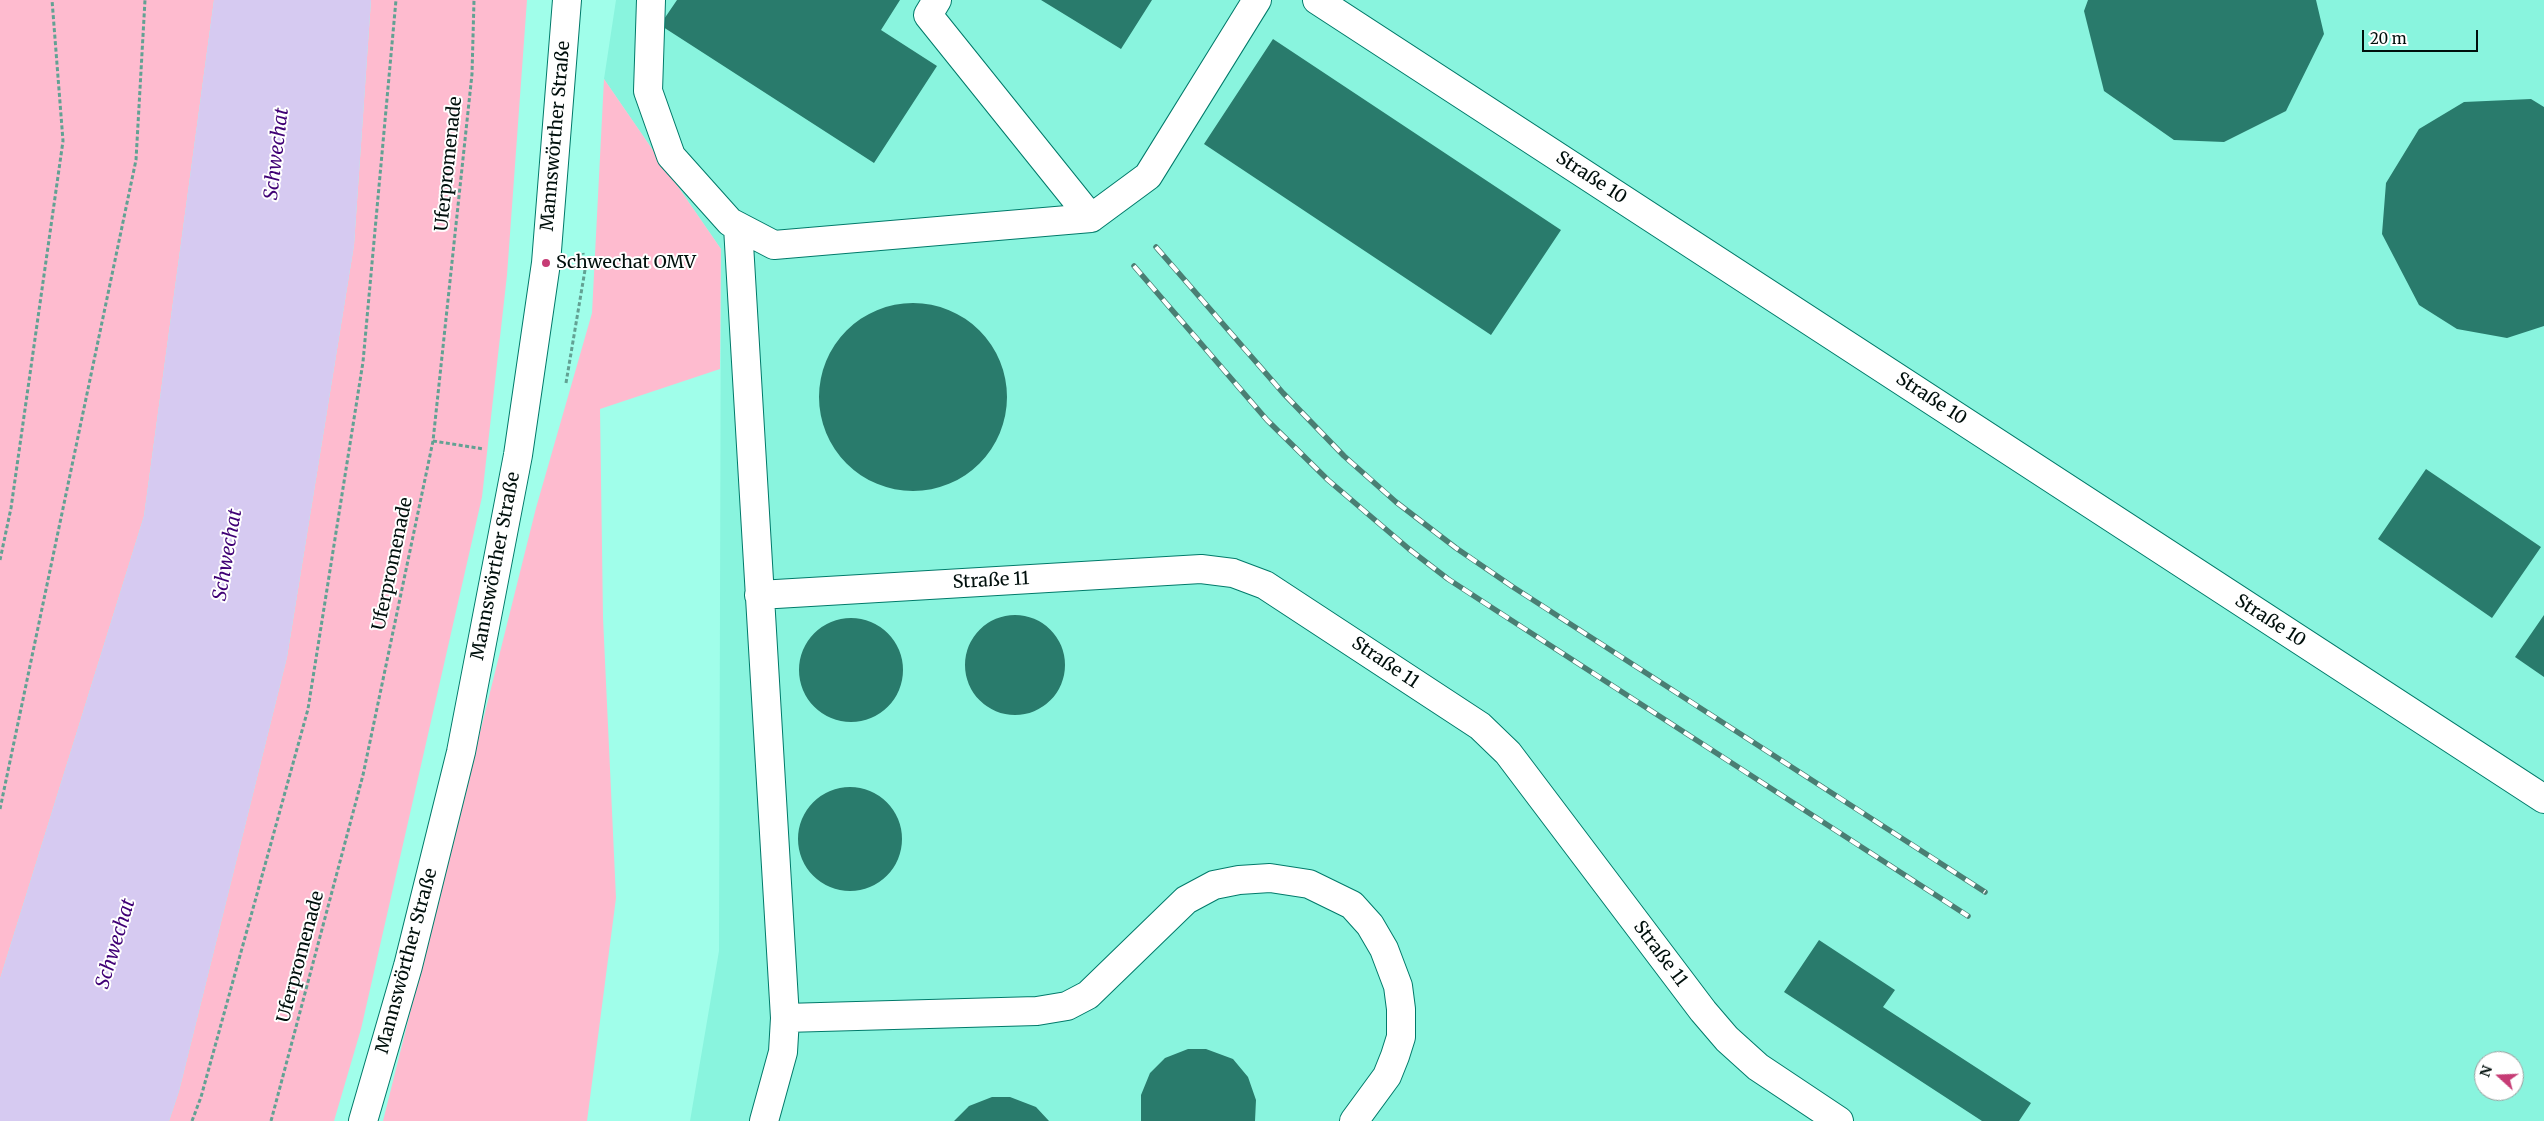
<!DOCTYPE html>
<html>
<head>
<meta charset="utf-8">
<style>
	body { margin:0 }
	#map { position:relative; width:2544px; height:1121px; overflow:hidden; background:#a0feea; font-family:Merriweather,serif }
	canvas { display:block }
	.north { position:absolute; left:2474px; top:1051px; width:50px; height:50px; box-sizing:border-box; background:#fff; border:1px solid #999f9e; border-radius:50%; rotate:290deg; font-size:14px; font-weight:700; line-height:20px; text-align:center; color:#000f0c }
	.north::after { content:''; display:block; margin:auto; width:18px; height:22px; background:#c63c75; clip-path:polygon(50% 0,100% 100%,50% 72%,0 100%) }
	.scale { position:absolute; left:2362px; top:30px; width:116px; height:22px; box-sizing:border-box; border:2px solid #000f0c; border-top:0; padding-left:6px; font-size:15px; line-height:18px; white-space:nowrap; color:#000f0c; -webkit-text-stroke:4px #fff; paint-order:stroke }
</style>
</head>
<body>
<div id="map">
<canvas width="2544" height="1121"></canvas>
<div class="north">N</div>
<div class="scale">20 m</div>
</div>
<script>
const g = document.querySelector('canvas').getContext('2d');
g.lineJoin = 'round';
function fillPath(path, color) {
  g.fillStyle = color;
  g.fill(path, 'evenodd');
}
function toPath(rows) {
  const path = new Path2D();
  for (const r of rows) {
    if (r.length === 3) {
      path.moveTo(r[0] + r[2], r[1]);
      path.arc(r[0], r[1], r[2], 0, 2 * Math.PI);
      continue;
    }
    path.moveTo(r[0], r[1]);
    for (let i = 2; i < r.length; i += 2) path.lineTo(r[i], r[i + 1]);
  }
  return path;
}
function trace(path, color, width, dash) {
  g.strokeStyle = color;
  g.lineWidth = width;
  g.lineCap = dash ? 'butt' : 'round';
  g.setLineDash(dash || []);
  g.stroke(path);
}
function write(font, color, halo, rows, align = 'center') {
  g.font = font + ' Merriweather,serif';
  g.lineWidth = 4;
  g.setLineDash([]);
  g.textBaseline = 'middle';
  g.strokeStyle = halo;
  g.fillStyle = color;
  for (const [text, x, y, turn = 0] of rows) {
    g.save();
    g.translate(x, y);
    g.rotate((+turn || 0) * Math.PI / 180);
    g.textAlign = isNaN(turn) ? turn : align;
    if (halo) g.strokeText(text, 0, 0);
    g.fillText(text, 0, 0);
    g.restore();
  }
}
const built = toPath([
	[616,0,2544,0,2544,1121,690,1121,719,951,721,249,604,79],
	[2484,1061,2514,1061,2514,1091,2484,1091]
]);
const green = toPath([
	[0,0,214,0,144,516,0,979],
	[371,0,527,0,507,275,482,497,361,1029,334,1121,169,1121,179,1091,287,657,354,245],
	[604,79,721,249,720,369,600,409,603,618,616,898,587,1121,383,1121,536,508,592,313]
]);
const water = toPath([
	[214,0,371,0,354,245,287,657,179,1091,169,1121,0,1121,0,979,144,516]
]);
const building = toPath([
	[677,0,900,0,881,30,937,66,874,163,660,25],
	[1041,0,1152,0,1121,49],
	[2088,0,2316,0,2324,34,2286,111,2224,142,2174,140,2104,91,2084,11],
	[1273,39,1561,230,1491,335,1204,144],
	[2531,99,2544,107,2544,326,2507,338,2457,329,2419,305,2382,234,2386,183,2419,129,2464,102],
	[913,397,94],
	[2426,469,2541,547,2492,618,2378,539],
	[2544,615,2544,677,2515,657],
	[1015,665,50],
	[851,670,52],
	[850,839,52],
	[1819,940,1895,990,1883,1007,2031,1103,2019,1121,1982,1121,1784,992],
	[1188,1049,1206,1049,1233,1059,1248,1077,1256,1100,1255,1121,1141,1121,1141,1095,1150,1073,1165,1058],
	[992,1097,1010,1097,1036,1107,1049,1121,954,1121,969,1106]
]);
const path = toPath([
	[566,383,585,270,583,253],
	[433,441,484,449],
	[0,560,11,508,63,141,52,0],
	[0,809,136,160,145,0],
	[192,1121,201,1097,308,709,363,362,396,0],
	[271,1121,363,775,433,441,472,74,474,0]
]);
const minor = toPath([
	[651,0,648,91,671,156,730,222,774,245,1091,218,1148,176,1257,0],
	[937,0,928,15,1091,218],
	[1317,0,2544,799],
	[738,227,785,1018,783,1052,764,1121],
	[759,595,1201,569,1233,573,1265,585,1480,726,1508,753,1703,1011,1727,1039,1758,1067,1839,1121],
	[785,1018,1037,1011,1067,1006,1088,995,1186,900,1214,885,1239,880,1270,878,1309,884,1352,905,1370,925,1384,949,1398,986,1401,1009,1401,1037,1395,1056,1387,1076,1354,1121]
]);
const major = toPath([
	[363,1121,408,966,461,752,518,455,546,263,567,0]
]);
const rail = toPath([
	[1156,247,1283,393,1344,456,1396,502,1456,548,1513,587,1985,892],
	[1134,266,1267,420,1328,480,1409,549,1448,579,1494,609,1968,916]
]);
const markers = [
	[546,263,5,"#c63c75"]
];
const streetNames = [
	["Mannswörther Straße",556,136,-85],
	["Uferpromenade",449,164,-84],
	["Straße 10",1591,178,33],
	["Straße 10",1931,399,33],
	["Uferpromenade",393,564,-78],
	["Mannswörther Straße",496,566,-79],
	["Straße 11",991,581,-3],
	["Straße 10",2270,621,33],
	["Straße 11",1385,663,34],
	["Straße 11",1660,954,53],
	["Uferpromenade",301,957,-75],
	["Mannswörther Straße",407,961,-75]
];
const poiNames = [
	["Schwechat OMV",556,263]
];
const waterNames = [
	["Schwechat",277,154,-83],
	["Schwechat",228,555,-80],
	["Schwechat",116,944,-73]
];
fillPath(built, '#89f4de');
fillPath(green, '#febbcf');
fillPath(water, '#d6caf1');
fillPath(building, '#297b6c');
trace(minor, '#017a6a', 30);
trace(major, '#017a6a', 30);
trace(path, '#62a193', 3, [4, 2.5]);
trace(minor, '#fff', 28);
trace(major, '#fff', 28);
trace(rail, '#4a7e73', 5.5);
trace(rail, '#fff', 4, [11]);
for (const [x, y, r, color] of markers) {
  const dot = new Path2D();
  dot.arc(x, y, r, 0, 2 * Math.PI);
  g.fillStyle = color;
  g.fill(dot);
  trace(dot, '#fff', 2);
}
write('18px', '#000f0c', '#fff', streetNames);
write('18px', '#000f0c', '#fff', poiNames, 'left');
write('italic 19px', '#3f0075', '#fff', waterNames);
</script>
</body>
</html>
